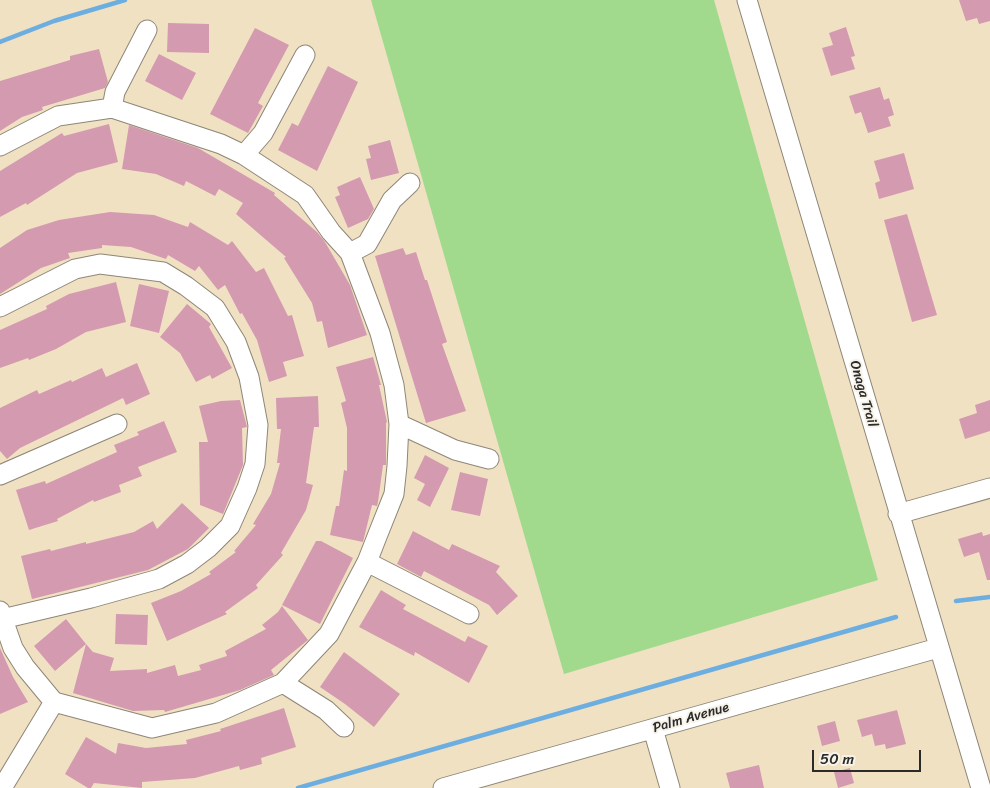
<!DOCTYPE html>
<html>
<head>
<meta charset="utf-8">
<style>
	body { margin:0 }
	#map { position:relative; width:990px; height:788px; overflow:hidden; background:#f1e1c3; font-family:Sriracha,sans-serif }
	canvas { display:block }
	.scale { position:absolute; left:812px; top:750px; width:109px; height:22px; box-sizing:border-box; border:2px solid #2b2b2b; border-top:0; padding-left:6px; font-size:15px; line-height:18px; white-space:nowrap; color:#2b2b2b; -webkit-text-stroke:4px #f7f3e8; paint-order:stroke }
</style>
</head>
<body>
<div id="map">
<canvas width="990" height="788"></canvas>
<div class="scale">50 m</div>
</div>
<script>
const g = document.querySelector('canvas').getContext('2d');
g.lineJoin = 'round';
function fillPath(path, color) {
  g.fillStyle = color;
  g.fill(path, 'evenodd');
}
function toPath(rows) {
  const path = new Path2D();
  for (const r of rows) {
    path.moveTo(r[0], r[1]);
    for (let i = 2; i < r.length; i += 2) path.lineTo(r[i], r[i + 1]);
  }
  return path;
}
function trace(path, color, width, dash) {
  g.strokeStyle = color;
  g.lineWidth = width;
  g.lineCap = dash ? 'butt' : 'round';
  g.setLineDash(dash || []);
  g.stroke(path);
}
function write(font, color, halo, rows, align = 'center') {
  g.font = font + ' Sriracha,sans-serif';
  g.lineWidth = 4;
  g.setLineDash([]);
  g.textBaseline = 'middle';
  g.strokeStyle = halo;
  g.fillStyle = color;
  for (const [text, x, y, turn = 0] of rows) {
    g.save();
    g.translate(x, y);
    g.rotate((+turn || 0) * Math.PI / 180);
    g.textAlign = isNaN(turn) ? turn : align;
    if (halo) g.strokeText(text, 0, 0);
    g.fillText(text, 0, 0);
    g.restore();
  }
}
const green = toPath([
	[371,0,714,0,878,580,564,674]
]);
const stream = toPath([
	[0,42,54,21,125,0],
	[956,601,990,597],
	[298,788,896,617]
]);
const building = toPath([
	[959,0,990,0,990,21,979,24,977,18,966,21],
	[168,23,209,24,209,53,167,52],
	[846,27,855,56,851,57,855,69,831,76,822,48,833,45,829,33],
	[255,28,289,45,258,103,263,106,248,133,210,114],
	[99,49,108,82,105,88,42,107,43,110,22,117,0,131,0,81,70,60,70,56],
	[159,54,196,73,182,100,145,81],
	[328,66,358,82,317,171,278,150,292,123,298,126],
	[880,87,884,100,889,98,894,115,888,117,891,126,868,133,861,112,855,114,849,96],
	[109,124,118,162,77,173,27,205,26,203,0,217,0,171,62,133,64,136],
	[129,125,198,148,275,193,274,195,317,232,325,242,350,285,367,335,328,348,322,321,317,322,312,303,284,258,286,257,236,214,243,203,219,189,215,196,186,181,184,186,156,174,122,169],
	[390,140,399,173,371,180,366,159,371,158,368,146],
	[904,153,914,189,879,199,875,183,880,181,874,161],
	[360,177,374,209,368,219,348,228,335,197,340,195,337,187],
	[110,212,154,215,188,227,190,222,228,245,232,241,256,272,264,268,288,316,292,315,304,356,283,362,287,376,269,382,257,340,242,313,240,314,225,285,218,290,199,266,195,271,168,255,166,259,131,247,102,245,102,248,68,253,70,258,41,268,0,294,0,248,27,230,59,220],
	[907,214,937,315,912,322,884,220],
	[403,248,406,255,416,252,425,280,427,280,447,342,442,344,466,411,426,423,375,256],
	[116,282,126,322,86,332,56,349,29,360,28,358,0,368,0,330,47,309,46,306,69,294],
	[139,284,169,291,159,333,130,326],
	[187,304,211,324,209,327,232,368,212,379,210,375,196,382,180,353,160,337],
	[373,357,381,385,379,385,387,422,386,423,386,465,383,465,378,502,377,506,372,505,363,542,330,535,336,506,339,506,344,470,347,471,347,428,341,403,346,401,336,367],
	[137,363,150,394,126,405,123,398,20,448,7,459,0,451,0,408,37,390,39,394,71,380,72,382,102,368,106,377],
	[318,396,319,427,314,427,306,483,313,485,306,510,281,553,283,555,256,585,258,588,225,612,227,614,167,641,151,603,181,591,211,574,209,572,236,552,234,551,256,525,253,524,271,494,280,463,277,463,281,429,277,429,276,398],
	[240,400,247,427,242,428,243,465,223,514,200,505,199,442,208,442,199,406,221,401],
	[990,400,990,431,965,439,959,419,977,413,975,405],
	[164,421,177,452,138,467,142,476,119,485,121,492,94,502,93,500,57,519,58,521,29,530,16,490,45,481,46,484,117,452,114,445,139,435,137,432],
	[425,455,449,468,430,507,417,500,425,484,414,478],
	[460,472,488,479,480,516,451,510],
	[182,503,209,528,188,549,148,570,32,599,21,556,50,549,51,551,86,542,86,544,134,532,153,521,157,529],
	[413,531,449,550,452,544,500,566,496,572,518,596,497,615,489,605,424,571,421,577,397,564],
	[982,532,983,536,990,534,990,580,987,580,979,552,964,557,958,539],
	[316,541,321,541,353,558,320,624,282,605],
	[381,590,406,605,403,609,435,626,465,642,468,636,488,646,469,683,415,652,414,656,359,627],
	[282,606,308,640,271,670,274,675,240,690,165,712,164,710,133,711,73,693,86,644,93,652,114,658,110,671,147,669,147,673,175,665,178,676,201,670,199,665,227,656,225,651,266,629,262,625,278,612],
	[116,614,148,615,147,645,115,644],
	[66,619,86,644,55,671,34,646],
	[0,648,13,677,28,702,0,714],
	[344,652,400,694,374,727,345,704,320,687],
	[284,708,296,747,261,758,262,764,240,770,239,766,195,778,142,782,142,788,94,783,91,788,88,788,65,774,86,737,116,754,118,743,146,748,187,744,186,740,221,731,220,729],
	[897,710,906,744,886,749,885,744,875,746,872,734,862,737,857,720],
	[835,721,840,741,822,746,817,726],
	[759,765,764,788,730,788,726,773],
	[850,768,854,783,838,788,834,772]
]);
const minor = toPath([
	[747,0,981,788],
	[0,146,58,116,112,108,115,92,147,30],
	[244,155,263,133,305,55],
	[350,253,367,244,392,200,410,183],
	[0,307,75,269,100,264,163,272,186,286,215,308,236,342,249,377,258,425,255,464,247,488,230,526,208,548,187,564,159,579,91,598,2,619],
	[399,424,455,450,489,459],
	[0,475,117,424],
	[898,514,990,488],
	[367,562,469,614],
	[0,611,13,648,25,667,54,702,2,788],
	[283,683,326,710,344,727],
	[54,702,152,728,216,713,283,683,329,634,367,562,378,534,394,494,397,466,399,424,394,385,380,333,350,253,331,232,305,195,244,155,221,144,112,108],
	[653,729,670,788],
	[443,788,938,648]
]);
const streetNames = [
	["Onaga Trail",863,394,74],
	["Palm Avenue",691,718,-16]
];
fillPath(green, '#a1da8d');
trace(stream, '#6daee1', 4.5);
fillPath(building, '#d49ab0');
trace(minor, '#8e8677', 21);
trace(minor, '#fff', 19);
write('14px', '#2b2b2b', '#f7f3e8', streetNames);
</script>
</body>
</html>
